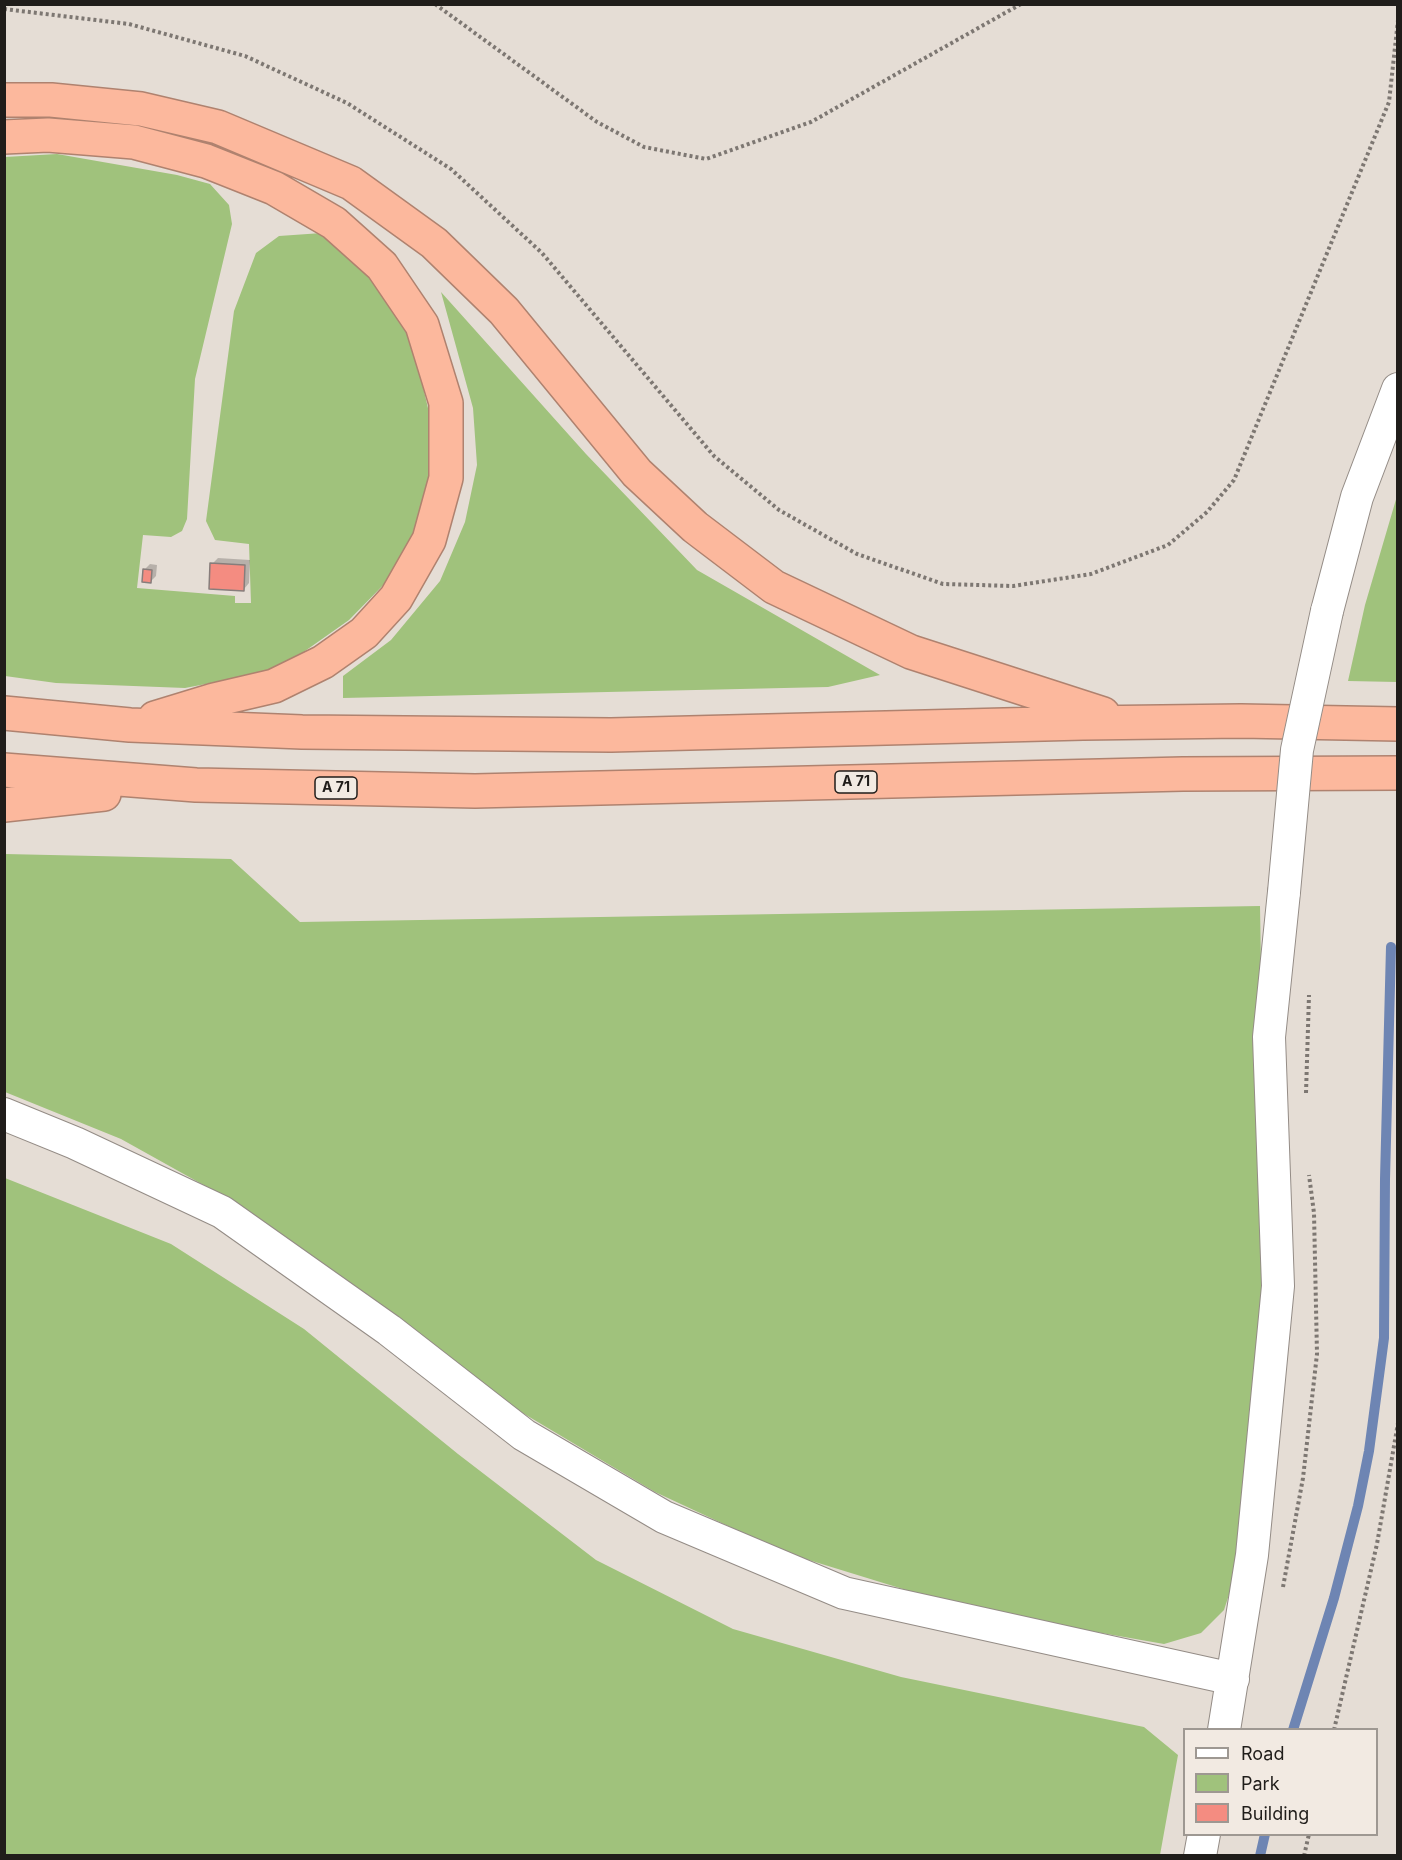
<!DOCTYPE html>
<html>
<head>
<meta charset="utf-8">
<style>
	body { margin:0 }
	#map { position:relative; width:1402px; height:1860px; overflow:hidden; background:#e5ddd5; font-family:Inter,sans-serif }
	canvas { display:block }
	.frame { position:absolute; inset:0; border:6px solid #201d1a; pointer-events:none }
	.legend { position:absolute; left:1183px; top:1728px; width:195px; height:108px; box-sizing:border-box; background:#f2eae2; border:2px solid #9e9892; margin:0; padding:8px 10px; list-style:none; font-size:18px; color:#201d1a }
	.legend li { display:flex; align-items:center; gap:12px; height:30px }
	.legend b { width:30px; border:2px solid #9e9892 }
</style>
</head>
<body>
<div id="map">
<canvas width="1402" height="1860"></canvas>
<div class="frame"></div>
<ul class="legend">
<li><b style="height:8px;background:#fff"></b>Road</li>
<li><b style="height:16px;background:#a0c27c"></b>Park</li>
<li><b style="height:16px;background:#f48c81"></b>Building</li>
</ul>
</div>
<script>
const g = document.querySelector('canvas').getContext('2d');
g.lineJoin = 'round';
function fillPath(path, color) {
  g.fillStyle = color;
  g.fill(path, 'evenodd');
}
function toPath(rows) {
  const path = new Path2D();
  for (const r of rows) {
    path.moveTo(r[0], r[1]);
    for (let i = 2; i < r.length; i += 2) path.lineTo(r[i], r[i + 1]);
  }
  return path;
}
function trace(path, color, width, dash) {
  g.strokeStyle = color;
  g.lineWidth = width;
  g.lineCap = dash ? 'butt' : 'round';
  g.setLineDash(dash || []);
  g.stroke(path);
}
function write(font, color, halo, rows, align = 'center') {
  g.font = font + ' Inter,sans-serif';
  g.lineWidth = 5;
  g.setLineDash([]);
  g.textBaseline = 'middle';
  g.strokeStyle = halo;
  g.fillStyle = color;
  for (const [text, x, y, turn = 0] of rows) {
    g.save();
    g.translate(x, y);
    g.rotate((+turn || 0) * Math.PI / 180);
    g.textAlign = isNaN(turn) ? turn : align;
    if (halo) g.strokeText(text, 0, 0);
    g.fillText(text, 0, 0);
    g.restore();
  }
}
const green = toPath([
	[57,154,177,175,210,184,229,205,232,224,195,379,187,519,182,531,171,537,143,535,137,588,235,596,235,603,251,603,249,544,215,540,206,521,234,311,256,253,279,236,322,233,359,262,409,327,431,421,431,478,419,526,397,571,349,620,278,670,185,688,56,683,5,676,5,157],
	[441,292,586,454,697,570,880,675,828,687,343,698,343,676,391,640,440,581,465,522,477,465,473,408],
	[1397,496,1397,682,1348,681,1365,605],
	[5,854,231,859,300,922,1260,906,1265,1213,1258,1423,1234,1579,1224,1610,1201,1633,1164,1644,971,1610,786,1553,655,1492,521,1412,394,1316,234,1202,121,1139,5,1092],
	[5,1178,171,1244,304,1329,458,1454,596,1560,733,1629,901,1677,1144,1727,1178,1755,1160,1855,5,1855]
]);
const shadow = toPath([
	[218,558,250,560,249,583,244,589,212,564],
	[150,564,157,565,156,576,150,582,144,570]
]);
const stream = toPath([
	[1293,1730,1334,1598,1358,1506,1369,1451,1384,1338,1385,1179,1391,947],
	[1260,1856,1265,1834]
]);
const building = toPath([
	[210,563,245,565,244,591,209,589,210,563],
	[143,569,152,570,151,583,142,582,143,569]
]);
const path = toPath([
	[435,4,597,122,644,147,706,159,811,122,1021,4],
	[4,9,129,24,245,56,347,103,451,169,542,253,714,456,779,510,857,554,943,584,1013,586,1091,574,1168,545,1207,512,1234,480,1389,102,1398,20],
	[1306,1093,1309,995],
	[1283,1587,1303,1478,1317,1354,1314,1213,1309,1175],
	[1334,1730,1377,1544,1398,1423],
	[1304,1856,1309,1834]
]);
const tertiary = toPath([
	[1327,611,1357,497,1398,389],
	[4,1114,75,1143,222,1212,389,1330,524,1435,664,1517,844,1593,1233,1679],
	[1224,1730,1252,1555,1278,1286,1269,1037,1284,892],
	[1200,1856,1204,1834]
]);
const motorway = toPath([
	[4,100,51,100,141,109,218,127,351,183,434,243,504,311,637,473,695,527,774,587,911,652,1103,714],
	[4,137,48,135,134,142,206,161,274,188,334,223,382,266,422,325,446,403,446,478,429,540,396,598,364,633,323,662,274,686,214,700,155,718],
	[4,713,130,725,302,732,611,735,1083,723,1241,721,1398,724],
	[4,770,196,785,475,791,1183,774,1398,773],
	[4,805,104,794]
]);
const tertiaryBridge = toPath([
	[1284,892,1297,750,1327,611]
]);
const shields = [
	[856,782,42],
	[336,788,42]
];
const shieldNames = [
	["A 71",856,782],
	["A 71",336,788]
];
fillPath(green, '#a0c27c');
fillPath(shadow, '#0003');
trace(stream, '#6e85b3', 10);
fillPath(building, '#f48c81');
trace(building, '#877d7b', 1.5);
trace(tertiary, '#948c86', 34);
trace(motorway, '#af826f', 36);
trace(path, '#7d7772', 4, [3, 3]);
trace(tertiary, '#fff', 32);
trace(motorway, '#fcb89d', 33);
trace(tertiaryBridge, '#948c86', 34, []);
trace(tertiaryBridge, '#fff', 32);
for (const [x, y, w] of shields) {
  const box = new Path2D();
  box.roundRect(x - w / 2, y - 11, w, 22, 4.5);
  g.fillStyle = '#f2eae2';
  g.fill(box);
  trace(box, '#201d1a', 1.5);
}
write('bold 14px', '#201d1a', null, shieldNames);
</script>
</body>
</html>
